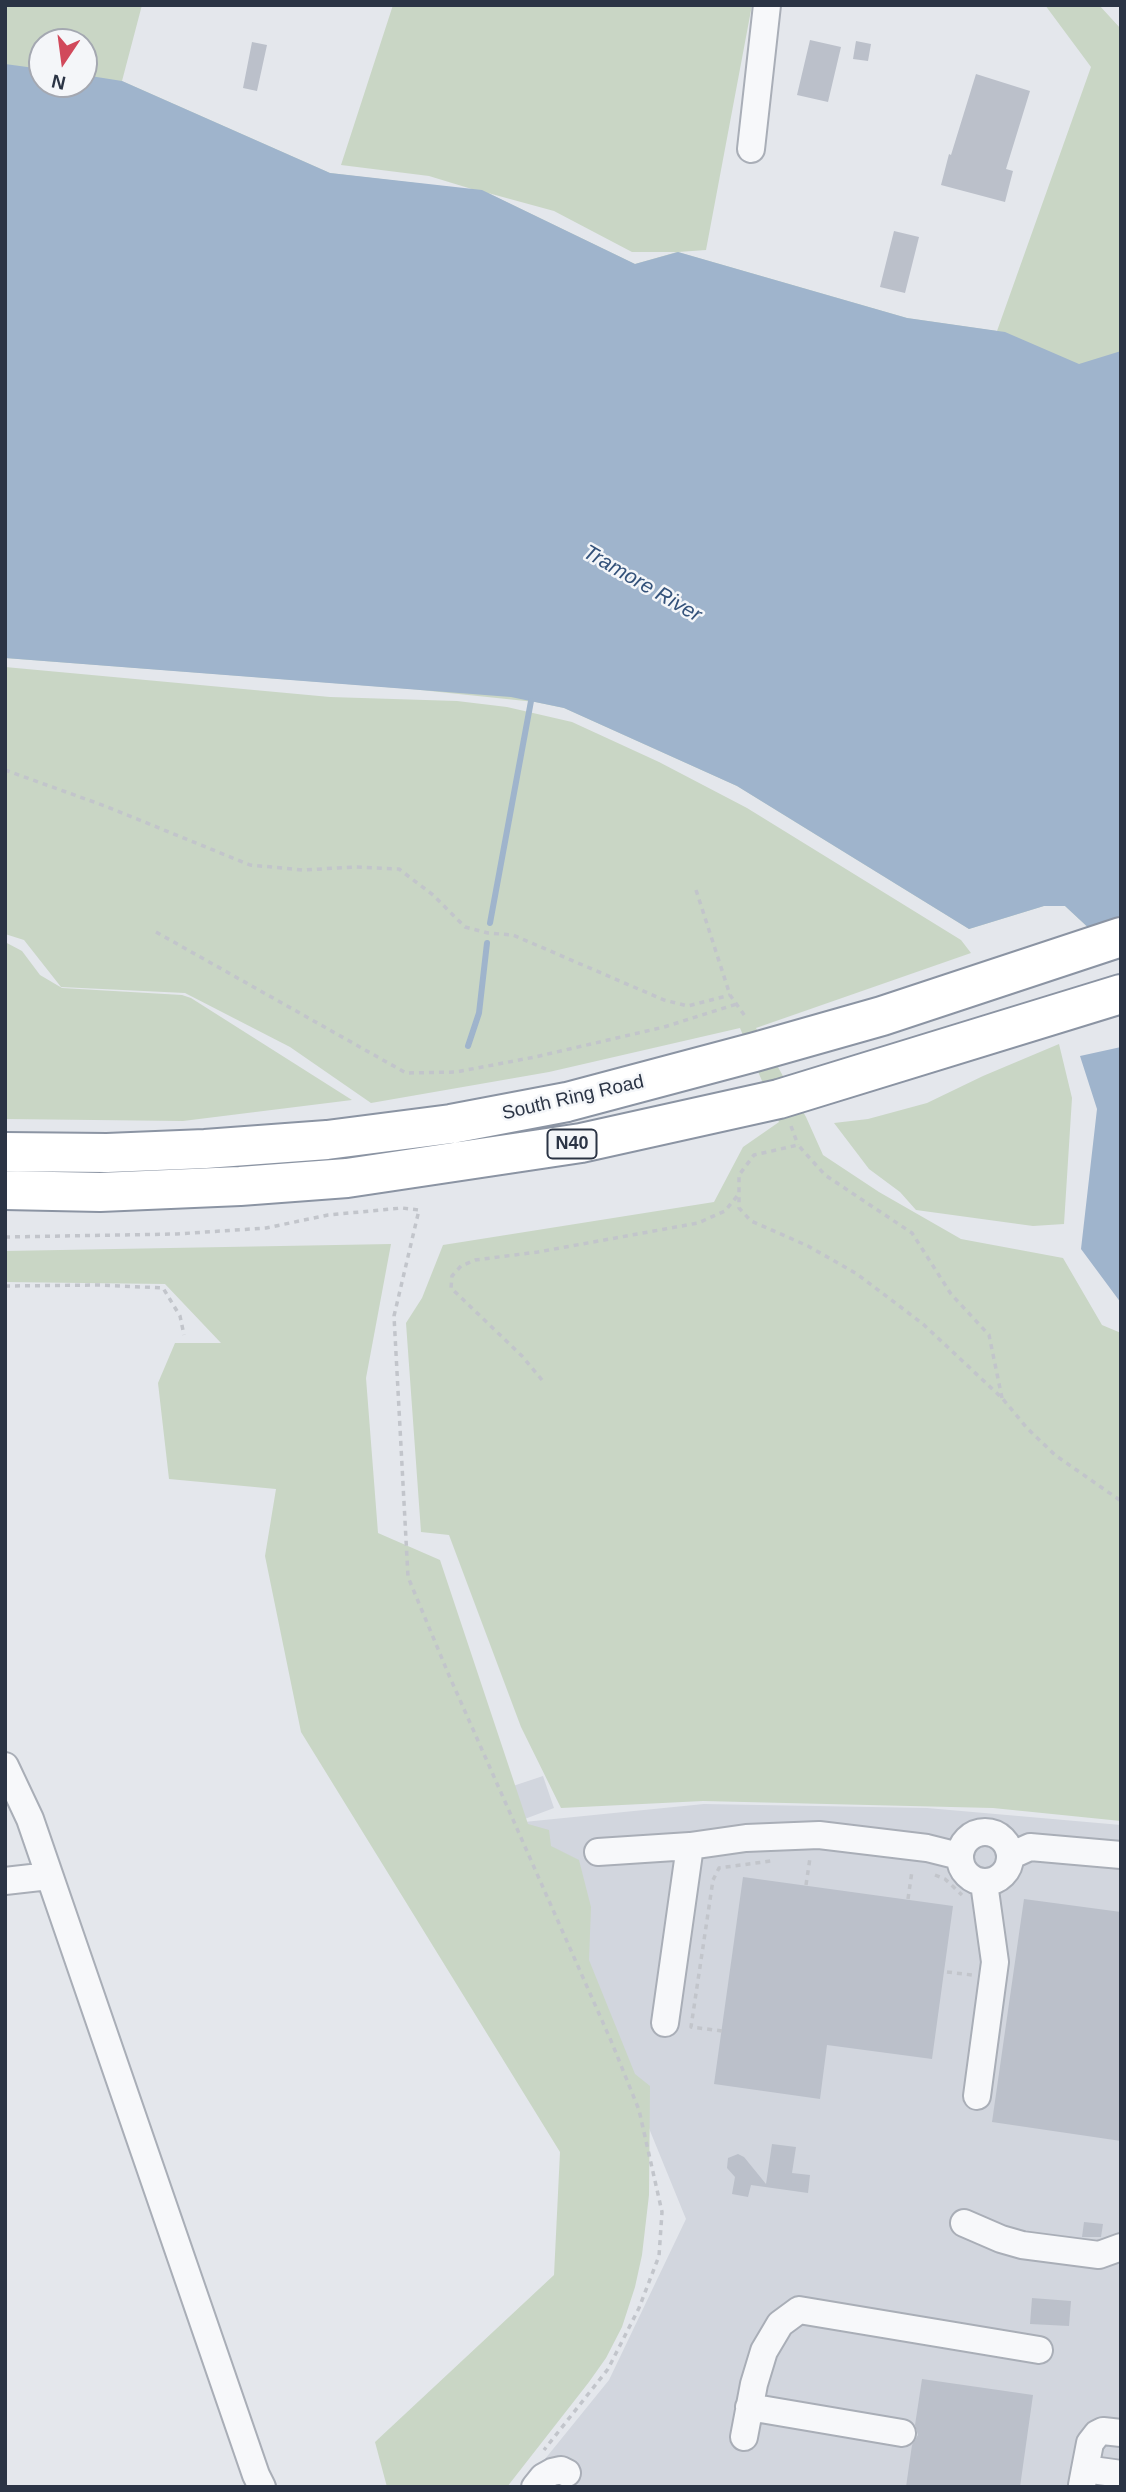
<!DOCTYPE html>
<html>
<head>
<meta charset="utf-8">
<style>
	body { margin:0 }
	#map { position:relative; width:1126px; height:2492px; overflow:hidden; background:#e4e7ec; font-family:Arial,sans-serif }
	canvas { display:block }
	.frame { position:absolute; inset:0; border:7px solid #2b3445; pointer-events:none }
	.north { position:absolute; left:28px; top:28px; width:70px; height:70px; box-sizing:border-box; background:#f4f6f9; border:2px solid #a4a8b1; border-radius:50%; rotate:193deg; font-size:19px; font-weight:700; line-height:28px; text-align:center; color:#2b3445 }
	.north::after { content:''; display:block; margin:auto; width:24px; height:32px; background:#d1495b; clip-path:polygon(50% 0,100% 100%,50% 72%,0 100%) }
</style>
</head>
<body>
<div id="map">
<canvas width="1126" height="2492"></canvas>
<div class="frame"></div>
<div class="north">N</div>
</div>
<script>
const g = document.querySelector('canvas').getContext('2d');
g.lineJoin = 'round';
function fillPath(path, color) {
  g.fillStyle = color;
  g.fill(path, 'evenodd');
}
function toPath(rows) {
  const path = new Path2D();
  for (const r of rows) {
    if (r.length === 3) {
      path.moveTo(r[0] + r[2], r[1]);
      path.arc(r[0], r[1], r[2], 0, 2 * Math.PI);
      continue;
    }
    path.moveTo(r[0], r[1]);
    for (let i = 2; i < r.length; i += 2) path.lineTo(r[i], r[i + 1]);
  }
  return path;
}
function trace(path, color, width, dash) {
  g.strokeStyle = color;
  g.lineWidth = width;
  g.lineCap = dash ? 'butt' : 'round';
  g.setLineDash(dash || []);
  g.stroke(path);
}
function write(font, color, halo, rows, align = 'center') {
  g.font = font + ' Arial,sans-serif';
  g.lineWidth = 5;
  g.setLineDash([]);
  g.textBaseline = 'middle';
  g.strokeStyle = halo;
  g.fillStyle = color;
  for (const [text, x, y, turn = 0] of rows) {
    g.save();
    g.translate(x, y);
    g.rotate((+turn || 0) * Math.PI / 180);
    g.textAlign = isNaN(turn) ? turn : align;
    if (halo) g.strokeText(text, 0, 0);
    g.fillText(text, 0, 0);
    g.restore();
  }
}
const built = toPath([
	[543,1776,554,1808,522,1820,510,1787],
	[704,1804,927,1808,1121,1825,1121,2487,527,2487,532,2475,609,2380,686,2219,524,1822]
]);
const green = toPath([
	[5,5,142,5,122,81,330,173,475,190,429,176,341,165,393,5,752,5,706,250,678,252,907,318,997,331,1091,67,1045,5,1099,5,1121,29,1121,958,1065,906,1044,906,969,929,737,786,564,708,535,702,411,689,5,658],
	[42,42,84,42,84,84,42,84],
	[488,193,554,211,632,252,677,252,635,264],
	[5,667,330,697,457,701,507,707,572,722,659,762,747,808,961,940,971,953,756,1028,806,1117,823,1155,879,1192,961,1239,1063,1258,1102,1325,1121,1333,1121,1821,993,1808,703,1801,561,1808,521,1727,449,1535,421,1532,406,1323,422,1298,443,1245,714,1202,743,1147,779,1122,740,1028,549,1072,371,1103,290,1047,185,993,61,987,24,940,5,934],
	[5,942,22,951,40,975,62,988,182,995,191,998,352,1100,183,1121,5,1119],
	[1059,1044,1072,1098,1064,1224,1033,1226,916,1210,900,1192,869,1169,834,1123,868,1119,927,1103,983,1076],
	[391,1244,366,1378,378,1533,440,1560,528,1824,549,1830,551,1846,579,1860,591,1907,589,1960,635,2074,650,2086,649,2195,642,2255,635,2287,622,2327,606,2358,589,2382,507,2487,387,2487,375,2442,554,2275,560,2152,301,1732,265,1556,276,1489,169,1479,158,1383,175,1343,221,1343,165,1284,5,1282,5,1251]
]);
const water = toPath([
	[5,64,42,69,42,84,84,84,84,75,122,81,330,173,482,190,635,264,678,252,907,318,1005,332,1079,364,1121,351,1121,958,1065,906,1044,906,969,929,737,786,564,708,511,697,5,658],
	[1121,1047,1121,1303,1081,1249,1097,1109,1080,1056]
]);
const stream = toPath([
	[490,923,531,701],
	[468,1046,479,1013,487,943]
]);
const building = toPath([
	[810,40,841,47,828,102,797,95],
	[856,41,871,44,868,61,853,59],
	[252,42,267,45,257,91,243,88],
	[976,74,1030,91,1006,169,1013,171,1005,202,941,185,949,154,951,155],
	[894,231,919,237,905,293,880,287],
	[743,1877,953,1906,932,2059,827,2045,820,2099,714,2084],
	[1024,1899,1121,1912,1121,2141,992,2122],
	[772,2144,796,2147,792,2173,810,2175,808,2193,751,2185,748,2197,732,2194,735,2177,727,2168,728,2158,738,2154,744,2157,766,2184],
	[1084,2222,1103,2224,1101,2237,1082,2237],
	[1032,2298,1071,2301,1069,2326,1030,2324],
	[922,2379,1033,2395,1020,2487,906,2487,912,2445,918,2435,915,2425]
]);
const path = toPath([
	[5,770,105,806,250,865,303,870,355,867,399,869,433,895,465,927,488,933,513,935,664,1000,688,1006,730,995],
	[696,890,730,995,747,1019],
	[156,932,406,1073,456,1072,535,1057,664,1027,737,1004],
	[791,1126,798,1145],
	[5,1237,177,1234,266,1228,328,1215,402,1208,419,1210,394,1316,408,1577,448,1673,612,2043,639,2110,662,2212,659,2256,639,2308,608,2369,544,2450],
	[5,1286,101,1285,163,1288,180,1316,184,1335],
	[542,1380,522,1356,451,1288,452,1276,461,1266,475,1260,538,1252,698,1223,725,1211,738,1195],
	[1002,1398,989,1335,951,1294,912,1233,825,1175,798,1145,754,1155,739,1175,739,1208,751,1221,808,1246,857,1274,923,1324,1002,1398,1027,1428,1055,1455,1121,1501],
	[935,1875,945,1879,962,1895],
	[806,1885,810,1858],
	[908,1899,912,1871],
	[947,1972,972,1975],
	[722,2031,691,2027,713,1880,719,1868,771,1861]
]);
const minor = toPath([
	[751,149,767,5],
	[5,1766,30,1819,256,2475,262,2487],
	[985,1857,25],
	[598,1852,690,1846,746,1838,819,1835,927,1848,959,1856],
	[1010,1856,1030,1847,1121,1855],
	[5,1881,49,1876],
	[665,2023,690,1846],
	[977,2096,995,1962,984,1883],
	[964,2223,1001,2239,1022,2245,1099,2255,1121,2247],
	[749,2407,902,2433],
	[744,2437,754,2384,764,2351,780,2324,799,2310,1039,2350],
	[1085,2469,1090,2443,1097,2434,1103,2431,1121,2433],
	[1082,2485,1085,2469,1121,2474],
	[535,2487,543,2477,552,2472,561,2470,567,2473]
]);
const highway = toPath([
	[5,1152,107,1153,205,1149,327,1140,451,1124,567,1102,755,1052,882,1016,1121,937],
	[5,1190,100,1192,240,1186,347,1178,581,1143,779,1099,1121,994]
]);
const shields = [
	[572,1144,49]
];
const shieldNames = [
	["N40",572,1144]
];
const streetNames = [
	["South Ring Road",573,1098,-13]
];
const waterNames = [
	["Tramore River",642,584,30]
];
fillPath(built, '#d2d6de');
fillPath(green, '#c9d6c5');
fillPath(water, '#9fb4cc');
trace(stream, '#9fb4cc', 6);
fillPath(building, '#bbc0ca');
trace(minor, '#a9aeb7', 30);
trace(highway, '#8b94a3', 42);
trace(path, '#c2c5cb', 3.5, [5, 5]);
trace(minor, '#f7f8fa', 26);
trace(highway, '#fff', 38);
for (const [x, y, w] of shields) {
  const box = new Path2D();
  box.roundRect(x - w / 2, y - 14.5, w, 29, 5);
  g.fillStyle = '#f4f6f9';
  g.fill(box);
  trace(box, '#2b3445', 2);
}
write('bold 18px', '#2b3445', null, shieldNames);
write('19px', '#2b3445', '#f4f6f9', streetNames);
write('italic 21px', '#34527a', '#f4f6f9', waterNames);
</script>
</body>
</html>
